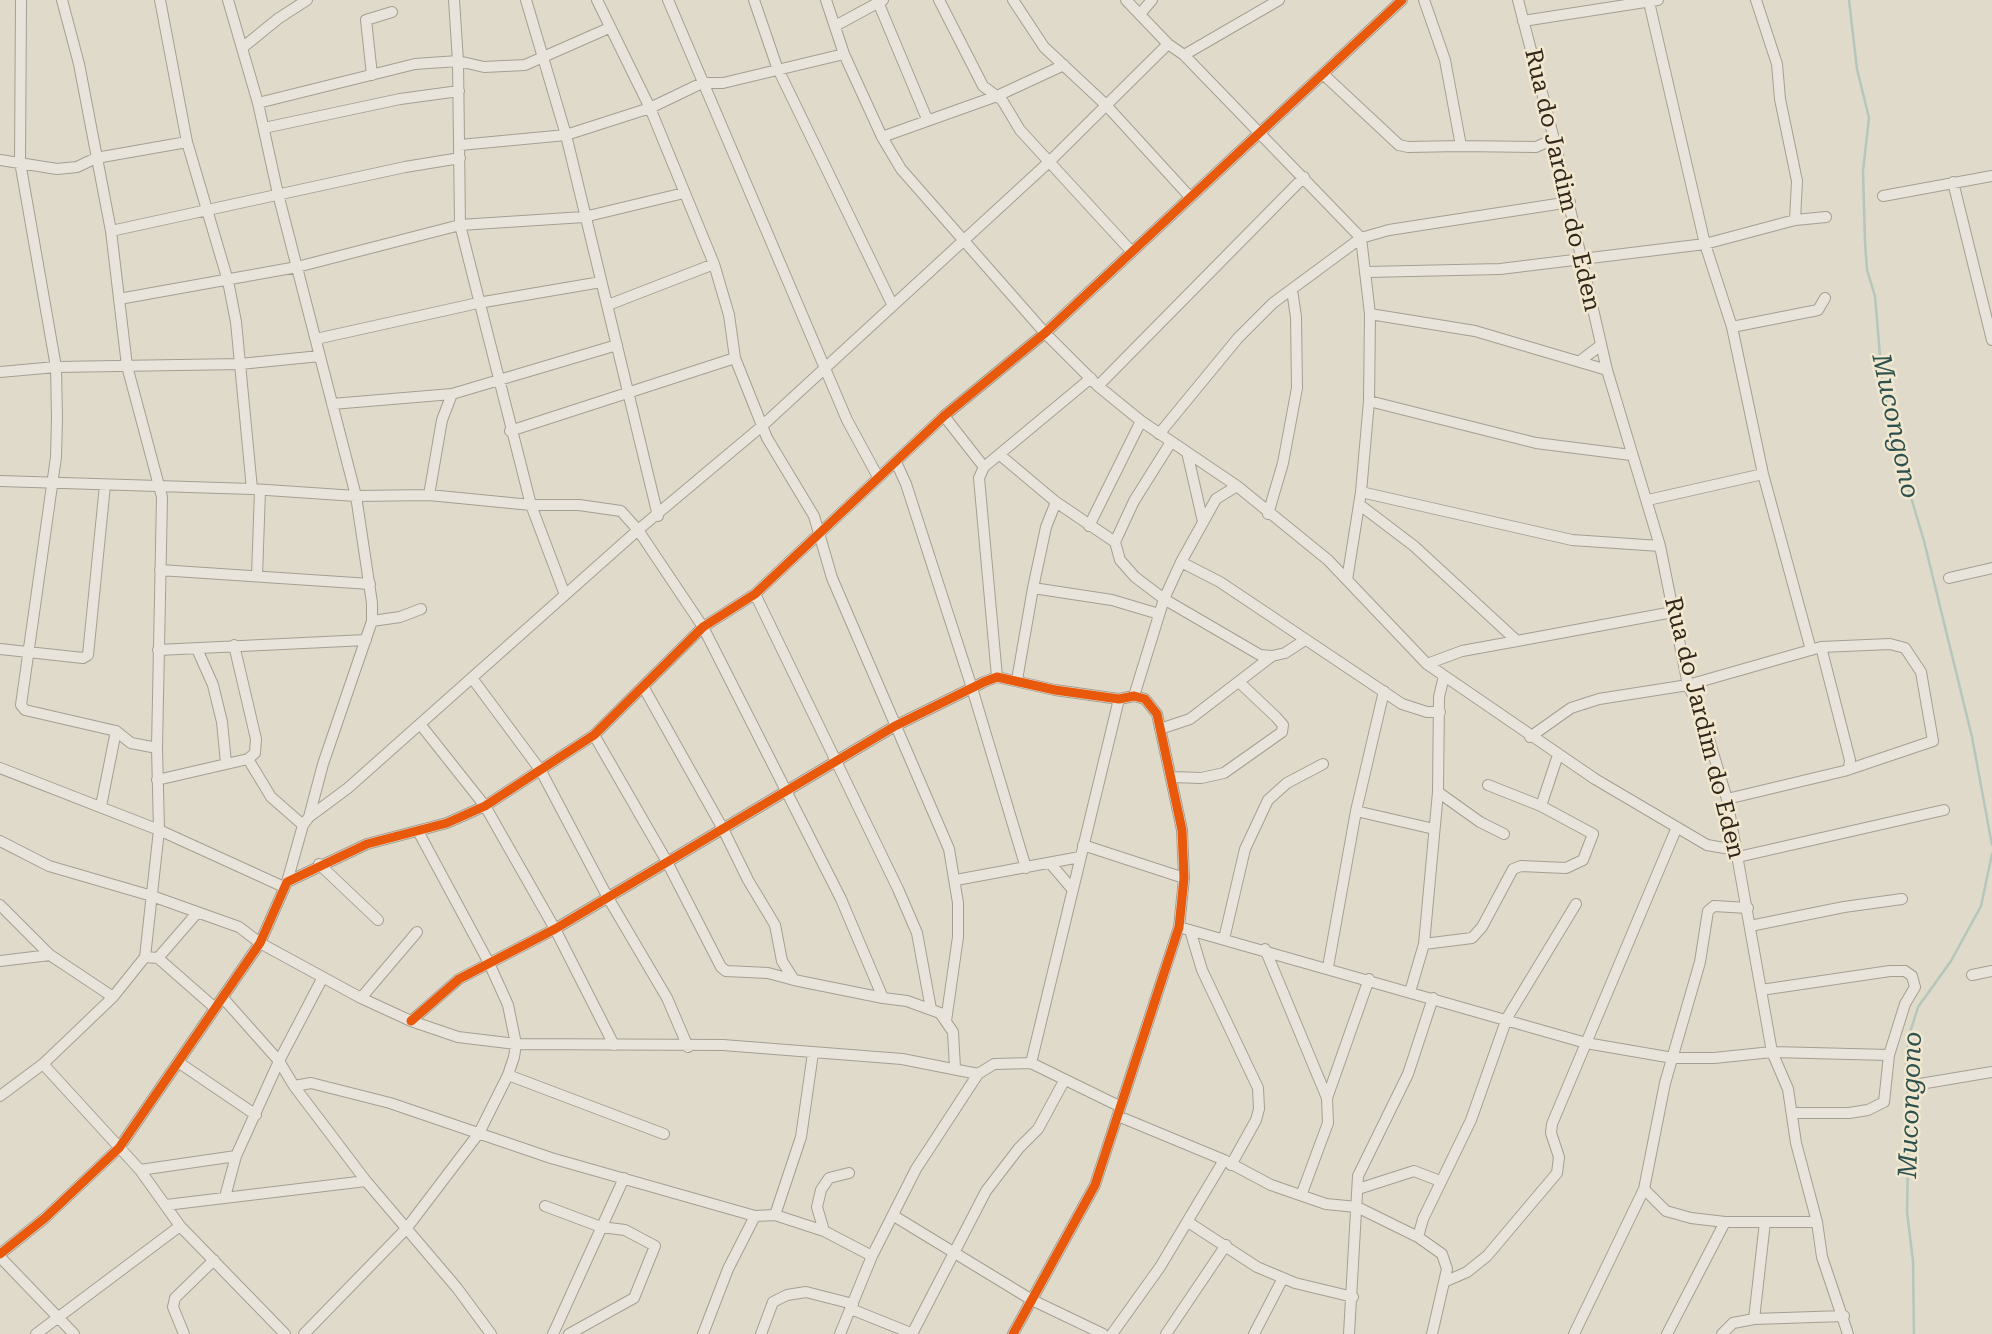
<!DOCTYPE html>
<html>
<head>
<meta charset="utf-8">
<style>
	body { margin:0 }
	canvas { display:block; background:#e0daca }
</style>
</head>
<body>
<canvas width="1992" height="1334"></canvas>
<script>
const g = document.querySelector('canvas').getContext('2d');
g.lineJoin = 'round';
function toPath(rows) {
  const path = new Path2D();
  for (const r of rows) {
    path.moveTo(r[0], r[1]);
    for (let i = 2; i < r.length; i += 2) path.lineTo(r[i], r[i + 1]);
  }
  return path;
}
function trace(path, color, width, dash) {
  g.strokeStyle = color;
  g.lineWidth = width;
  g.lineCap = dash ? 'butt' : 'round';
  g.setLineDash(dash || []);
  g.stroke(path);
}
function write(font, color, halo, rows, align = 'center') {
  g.font = font + ' "Roboto Serif",serif';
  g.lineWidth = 5;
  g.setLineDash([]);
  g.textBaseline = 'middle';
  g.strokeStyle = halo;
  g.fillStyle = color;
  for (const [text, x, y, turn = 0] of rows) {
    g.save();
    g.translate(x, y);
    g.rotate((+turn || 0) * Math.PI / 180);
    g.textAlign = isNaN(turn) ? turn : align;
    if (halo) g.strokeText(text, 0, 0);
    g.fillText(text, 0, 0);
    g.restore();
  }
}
const stream = toPath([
	[1849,0,1857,69,1869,118,1863,171,1865,242,1867,270,1875,296,1882,379,1892,434,1924,541,1972,737,1992,845],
	[1914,1334,1913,1261,1907,1212,1909,1113,1906,1063,1909,1036,1918,1007,1951,961,1981,906,1992,854]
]);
const street = toPath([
	[21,0,20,162,56,367,57,418,56,457,21,705,25,710,116,731,131,743,157,748],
	[62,0,79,64,111,231,127,366,162,497,157,748,159,830,145,957],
	[160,0,187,142,228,281,236,322,252,489],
	[228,0,258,103,278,194,356,496,372,603,372,621,323,764,309,817,303,825,287,882],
	[454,0,458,61,460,225,531,505,565,595],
	[526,0,566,135,658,516],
	[597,0,650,108,714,264,729,315,735,358,767,438,814,516,832,578,949,849,958,903,958,937,946,1021],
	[668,0,847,420,878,477],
	[754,0,777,67,892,304],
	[826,0,844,54,882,137,901,169,1045,333,1098,386,1141,421,1237,486,1328,560,1427,664,1595,779,1707,845,1736,850],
	[939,0,983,86,1002,100,1020,130,1132,252],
	[1013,0,1044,47,1106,105,1190,197],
	[1126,0,1168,44,1184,55,1361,238,1370,314,1369,401,1361,492,1347,580],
	[1518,0,1554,139,1607,370,1660,546,1688,685,1700,710,1727,799,1772,1052,1788,1089,1796,1143,1817,1222,1822,1257,1848,1334],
	[1756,0,1777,64,1780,99,1797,181,1795,220],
	[878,2,927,119],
	[1649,2,1705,244,1732,327,1763,474,1811,650],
	[1140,14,1152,0],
	[1523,21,1658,0],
	[835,26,883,0],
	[242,48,279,18,307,0],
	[1184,55,1279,0],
	[1323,74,1399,145,1408,147,1461,146,1445,60,1424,0],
	[372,75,366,20,392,12],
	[258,103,415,64,458,61,484,67,525,65,609,28],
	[264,128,400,99,459,91],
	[882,137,997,96,1064,65],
	[460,145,566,135,650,108,702,83,723,83,844,54],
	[1461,146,1536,147,1554,139],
	[0,160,57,169,77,167,96,158,187,142],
	[1953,182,1992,340],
	[1883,196,1992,176],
	[111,231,405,167,460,158],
	[1367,272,1500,269,1705,244,1795,220,1826,217],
	[119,299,297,267,460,225,584,217,684,193],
	[608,305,714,264],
	[1370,314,1475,331,1607,370],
	[1732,327,1818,310,1825,298],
	[316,339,478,303,601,282],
	[1580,361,1601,345],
	[0,372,56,367,240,364,320,356],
	[1098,386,1304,177],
	[1369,401,1536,443,1631,455],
	[332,404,452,394,617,345],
	[944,416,984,467,979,478,997,677],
	[510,431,735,358],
	[1159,434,1238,338,1273,303,1361,238,1389,230,1570,202],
	[1171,442,1134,501,1115,542,1120,560,1135,577,1164,599,1260,655,1272,656,1285,653,1305,640],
	[1187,452,1203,522],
	[1000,455,1056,502,1115,542],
	[896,462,906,484,972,688,1026,868],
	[984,467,1091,378],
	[0,481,252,489,356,496,429,495,531,505,579,505,621,511,638,530,703,627,841,899,883,998,907,1001,940,1013,953,1032,955,1068],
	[1361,492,1572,540,1660,546],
	[429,495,442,420,452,394],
	[1648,500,1763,474],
	[1360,505,1414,546,1517,641,1462,651,1427,664],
	[1268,514,1283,463,1297,388,1296,317,1292,290],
	[1089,526,1141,421],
	[1181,562,1220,582,1402,704,1427,712,1440,712],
	[160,570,370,584],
	[257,576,260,491],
	[1949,578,1992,568],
	[1033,588,1112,600,1159,614],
	[755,594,898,889,917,933,931,1009],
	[372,621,400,617,421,609],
	[1517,641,1673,612],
	[234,645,256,739,255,753,248,759],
	[0,649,83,658,88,655,105,485],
	[197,649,213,685,222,722,226,763],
	[158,650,366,640],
	[472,678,541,771,607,896,667,998,688,1047],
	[1017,680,1033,588,1046,527,1056,502],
	[1134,696,1164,599,1181,562,1216,499,1237,486],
	[420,724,485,806,555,929,614,1045],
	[1160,729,1190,719,1272,656],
	[594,735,666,860,721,967,726,971,768,973,794,980,782,961,775,925,748,880,723,829,644,688],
	[1530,737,1571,708,1599,699,1688,685,1821,647,1850,760,1849,768],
	[0,768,159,830,284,887],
	[1173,777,1201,778,1224,773,1282,732,1283,725,1276,717,1239,682],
	[157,780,248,759,271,797,303,825],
	[1488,785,1541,806],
	[1438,792,1480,822,1504,834],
	[1727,799,1844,771,1933,741,1921,672,1905,648,1890,644,1821,647],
	[101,806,116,731],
	[1356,811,1434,829],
	[309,817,348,788,638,530,762,426,1050,161,1168,44],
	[0,841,49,866,152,896,239,927,260,943,361,998,411,1021,458,1037,516,1044,723,1045,902,1059,978,1074,994,1064,1031,1063,1119,1106],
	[1083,845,1184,878],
	[1738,857,1944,810],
	[1050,863,1073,890],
	[319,864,378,920],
	[956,880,1080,857],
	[0,905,50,955],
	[1750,926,1844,907,1902,899],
	[1179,927,1586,1043,1673,1058,1714,1058,1772,1052,1889,1055],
	[1190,930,1202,970,1258,1088,1259,1109,1256,1120,1231,1165],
	[1224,939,1245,849,1268,800,1287,783,1323,764],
	[1424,944,1472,938,1482,927,1513,869,1521,866,1566,868,1583,860,1593,834,1541,806,1558,755],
	[1265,949,1327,1098],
	[158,958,215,1008],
	[0,961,50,955,113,997],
	[1328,967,1356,811,1384,691],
	[1972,975,1992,971],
	[794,980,883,998],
	[1761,990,1890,971,1905,971,1912,976,1915,987,1905,1004,1889,1055,1884,1102,1868,1110,1849,1113,1793,1113],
	[1410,992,1424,944,1438,792,1439,697,1444,676],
	[223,998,279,1061,294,1086,366,1181,457,1288,491,1334],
	[361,998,417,932],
	[411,1021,459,979,555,929,895,726,984,682,997,677,1055,690,1119,699,1134,696,1145,699,1157,714,1182,830,1184,878,1179,927,1095,1185,1013,1334],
	[178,1062,256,1115],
	[1031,1063,1119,699],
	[43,1064,140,1170,180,1226,285,1334],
	[508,1075,664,1134],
	[1920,1084,1992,1072],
	[294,1086,311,1083,390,1103,551,1158,755,1216,775,1215,824,1231,872,1256],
	[0,1096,43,1064,113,997,145,957,158,958,197,913],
	[1118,1116,1224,1160,1271,1185,1326,1204,1357,1207,1418,1237],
	[140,1170,236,1156],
	[1358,1189,1414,1171,1440,1181],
	[1644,1189,1666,1211,1691,1218,1725,1222,1817,1222],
	[1302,1193,1328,1123,1327,1098,1369,979],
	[225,1197,236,1156,279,1061,323,977],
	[166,1205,366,1181],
	[545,1206,601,1227,625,1230,655,1246,634,1298,569,1334],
	[775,1215,801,1137,813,1053],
	[894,1216,1032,1300,1103,1334],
	[1188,1222,1257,1267,1295,1283,1353,1297],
	[824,1231,817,1207,821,1190,829,1178,849,1173],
	[0,1254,45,1218,119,1148,260,943,287,882,367,844,447,823,485,806,594,735,703,627,755,594,944,416,1045,333,1402,0],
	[0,1257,74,1334],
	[1444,1282,1467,1272,1487,1256,1557,1173,1559,1157,1551,1133,1552,1124,1677,827],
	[851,1309,913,1334],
	[1754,1319,1765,1222],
	[36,1334,180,1226],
	[184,1334,173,1307,175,1298,214,1260],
	[304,1334,406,1229,479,1133,508,1075,514,1057,516,1044,508,1005,489,963,418,831],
	[553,1334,624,1178],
	[703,1334,728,1269,755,1216],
	[761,1334,773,1302,787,1295,806,1292,853,1304],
	[840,1334,872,1256,916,1169,978,1074],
	[912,1334,986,1191,1019,1148,1038,1129,1064,1081],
	[1112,1334,1160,1267,1224,1160],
	[1166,1334,1226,1245],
	[1254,1334,1283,1278],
	[1349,1334,1358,1176,1408,1074,1433,998],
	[1432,1334,1447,1269,1442,1254,1418,1237,1423,1219,1471,1120,1507,1018,1576,904],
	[1574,1334,1644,1189,1665,1083,1700,962,1708,911,1714,906,1748,908],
	[1667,1334,1725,1222],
	[1722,1334,1733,1323,1754,1319,1844,1316]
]);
const cycleway = toPath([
	[411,1021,459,979,555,929,895,726,984,682,997,677,1055,690,1119,699,1134,696,1145,699,1157,714,1182,830,1184,878,1179,927,1095,1185,1013,1334],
	[0,1254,45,1218,119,1148,260,943,287,882,367,844,447,823,485,806,594,735,703,627,755,594,944,416,1045,333,1402,0]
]);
const streetNames = [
	["Rua do Jardim do Eden",1562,180,77],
	["Rua do Jardim do Eden",1704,728,76]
];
const waterNames = [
	["Mucongono",1895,426,78],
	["Mucongono",1911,1105,-88]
];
trace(stream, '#b5c6bb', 2.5);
trace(street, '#a59f93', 12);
trace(street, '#e8e4db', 10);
trace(cycleway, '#e8590c', 9);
write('24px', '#32271d', '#f2e8cf', streetNames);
write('italic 26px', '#2d514f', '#f2e8cf', waterNames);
</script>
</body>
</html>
